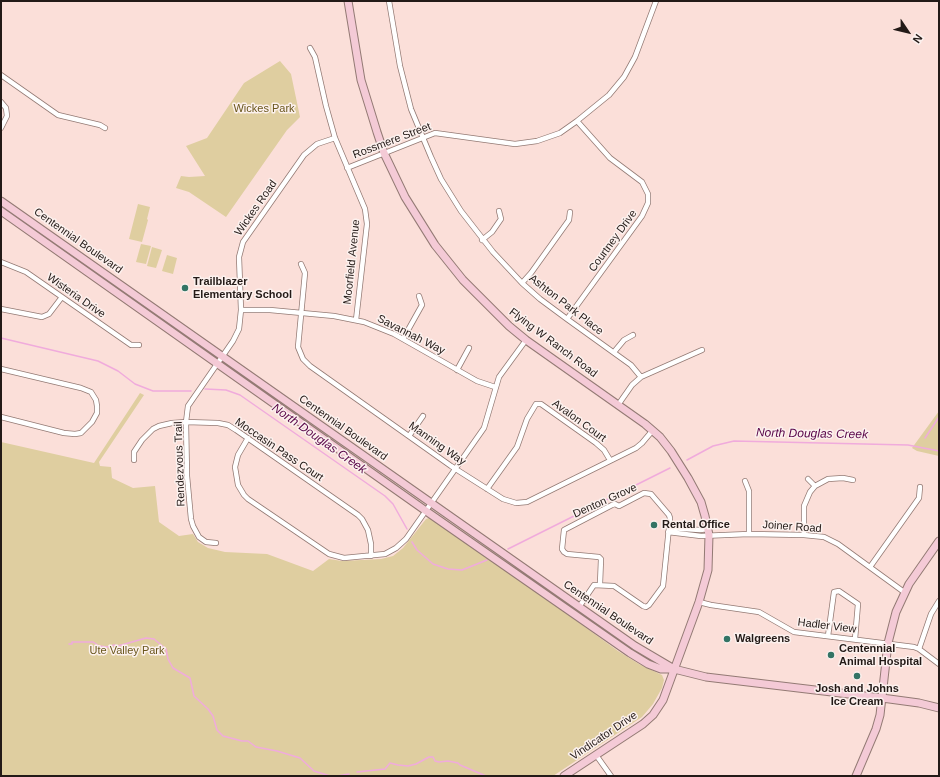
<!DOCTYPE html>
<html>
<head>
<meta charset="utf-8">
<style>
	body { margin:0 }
	#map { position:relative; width:940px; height:777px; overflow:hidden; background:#fbdfd9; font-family:Helvetica,sans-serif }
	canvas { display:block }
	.frame { position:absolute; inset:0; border:2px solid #231a17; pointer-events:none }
	.north { position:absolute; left:888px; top:12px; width:40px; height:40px; -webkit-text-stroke:3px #fcf1ee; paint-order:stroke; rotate:125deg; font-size:11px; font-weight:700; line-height:16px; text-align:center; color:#231a17 }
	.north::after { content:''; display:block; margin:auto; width:14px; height:18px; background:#231a17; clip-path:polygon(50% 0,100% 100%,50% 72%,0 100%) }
</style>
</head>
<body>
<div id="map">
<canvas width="940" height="777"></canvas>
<div class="frame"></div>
<div class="north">N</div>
</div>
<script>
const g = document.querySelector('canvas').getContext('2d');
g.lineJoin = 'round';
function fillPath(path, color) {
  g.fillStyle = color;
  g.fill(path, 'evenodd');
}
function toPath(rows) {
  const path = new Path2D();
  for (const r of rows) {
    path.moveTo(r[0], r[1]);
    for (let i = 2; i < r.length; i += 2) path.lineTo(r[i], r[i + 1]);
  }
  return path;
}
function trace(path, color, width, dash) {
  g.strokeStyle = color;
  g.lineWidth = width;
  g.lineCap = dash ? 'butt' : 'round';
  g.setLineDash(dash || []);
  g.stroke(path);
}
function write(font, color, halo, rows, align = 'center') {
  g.font = font + ' Helvetica,sans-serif';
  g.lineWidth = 3;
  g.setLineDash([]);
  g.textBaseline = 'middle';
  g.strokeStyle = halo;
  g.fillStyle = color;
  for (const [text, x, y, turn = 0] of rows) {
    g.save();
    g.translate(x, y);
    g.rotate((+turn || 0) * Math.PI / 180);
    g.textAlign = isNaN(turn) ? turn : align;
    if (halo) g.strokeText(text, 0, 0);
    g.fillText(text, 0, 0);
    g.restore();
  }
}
const green = toPath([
	[280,61,291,74,300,117,287,130,226,217,189,192,176,188,181,176,189,177,205,176,186,146,207,138,244,83],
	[138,204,150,207,147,219,148,220,142,242,129,239],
	[141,244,151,246,146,264,136,262],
	[152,247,162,250,156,268,147,266],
	[167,255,177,258,173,274,162,271],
	[140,393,144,395,99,462,100,466,111,467,112,478,133,488,155,486,159,522,179,536,193,534,198,542,208,548,225,552,267,554,313,571,329,559,342,561,381,559,393,556,403,548,426,519,429,518,556,606,618,651,639,664,662,675,664,680,662,688,653,704,642,717,553,776,1,776,1,442,94,463],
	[939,411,939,456,917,451,912,448]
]);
const stream = toPath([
	[1,338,98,361,118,371,135,384,153,391,191,391],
	[205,389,226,390,240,395,385,496,393,504,407,529],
	[925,438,939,417],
	[687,460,713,446,734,441,908,445,939,451],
	[412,542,417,550,433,564,448,569,462,570,487,560],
	[508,549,670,468],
	[69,644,72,644,72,642,93,642,99,646,108,647,114,645,118,646,146,638,154,639,166,649,168,659,173,668,190,678,194,696,208,709,213,716,217,730,223,736,242,741,248,741,256,747,277,751,300,758,314,771,330,776],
	[357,772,385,769,390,763,398,765,408,766,416,764,429,757,433,757,435,761,439,762,448,761,458,763,460,765,486,776],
	[337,776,349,774]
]);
const street = toPath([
	[389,1,400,66,411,109,431,157,441,179,461,211,493,252,522,283,540,299,567,319,631,365,641,377],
	[310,48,315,57,326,106,335,138,365,209,367,224,356,320],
	[1,75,58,115,100,125,105,128],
	[1,102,6,108,7,116,1,128],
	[347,168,435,133,515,144,537,141,560,133,577,121,609,95,624,77,635,57,656,1],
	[482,240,492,232,501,219,499,211],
	[1,262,26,272,131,345,139,345],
	[301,264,305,273,298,347,303,359,310,366,451,466,503,499,516,503,527,502,636,448,642,443,653,430],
	[522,283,531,273,569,220,570,212],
	[1,309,42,317,49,314,62,297],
	[241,310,270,310,334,316,364,322,394,334,477,381,495,387],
	[567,319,642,216,648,203,648,194,642,182,610,158,577,121],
	[403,339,422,305,419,296],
	[614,352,624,340,633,335],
	[1,369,81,388,91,392,96,400,97,406,97,413,92,422,81,433,75,434,64,433,1,417],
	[457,370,469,348],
	[618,405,632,385,641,377,702,350],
	[409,436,423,416],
	[248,438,238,455,235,467,238,485,244,495,248,499,329,554,344,558,385,554,396,548,406,539,484,428,499,377,526,340],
	[134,460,134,452,142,440,153,429,159,426,172,423,186,422,218,423,228,425,236,430,358,515,362,519,368,530,371,544,371,556],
	[808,479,815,486],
	[745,481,749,491,749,534],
	[487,489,517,447,527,419,536,404,541,404,596,443,604,450,610,460],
	[669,528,700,530,708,529],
	[668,532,701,536,749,534,804,535,824,537,838,544,904,592],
	[804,535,804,506,810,492,815,486,828,479,843,478,853,480],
	[216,543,206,542,199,537,193,526,191,519,187,476,186,422,188,406,233,341,239,329,241,310,239,257,243,242,304,155,317,144,335,138],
	[870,567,919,498,920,487],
	[699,602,711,605,759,612,794,632,914,647,919,649,939,664],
	[579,607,594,585,614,586,643,606,646,607,649,605,663,586,670,518,669,515,651,494,644,493,619,506,615,504,612,505,564,530,562,549,564,552,567,554,599,557,601,559,600,584],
	[828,636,834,592,839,591,858,604,855,639],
	[919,649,931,614,939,601],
	[596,755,611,776]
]);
const secondary = toPath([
	[348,1,361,80,377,132,384,153,405,197,435,245,463,280,509,326,526,340,645,424,660,437,671,451,688,478,701,502,705,516,709,535,708,570,699,602,663,700,653,715,643,724,564,776],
	[1,201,635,646,674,669],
	[1,211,426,511,630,653,648,664,661,669,674,669,706,677,882,698,919,703,939,708],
	[856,776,876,729,880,715,888,643,896,612,909,584,939,541]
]);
const markers = [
	[185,288,4,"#337465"],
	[654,525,4,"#337465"],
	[727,639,4,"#337465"],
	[831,655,4,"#337465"],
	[857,676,4,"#337465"]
];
const parkNames = [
	["Wickes Park",264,109],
	["Ute Valley Park",127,651]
];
const streetNames = [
	["Rossmere Street",392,141,-21],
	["Wickes Road",256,208,-55],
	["Centennial Boulevard",78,241,35],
	["Courtney Drive",613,241,-54],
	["Moorfield Avenue",352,262,-84],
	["Wisteria Drive",76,296,35],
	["Ashton Park Place",566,305,38],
	["Savannah Way",411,335,27],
	["Flying W Ranch Road",553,343,37],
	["Avalon Court",579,421,36],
	["Centennial Boulevard",343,428,35],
	["Manning Way",437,444,35],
	["Moccasin Pass Court",279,450,34],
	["Rendezvous Trail",180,464,-92],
	["Denton Grove",605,501,-24],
	["Joiner Road",792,527,4],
	["Centennial Boulevard",608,613,34],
	["Hadler View",827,626,7],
	["Vindicator Drive",604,736,-34]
];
const poiNames = [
	["Trailblazer",193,282],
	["Elementary School",193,295],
	["Rental Office",662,525],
	["Walgreens",735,639],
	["Centennial",839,649],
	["Animal Hospital",839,662],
	["Josh and Johns",857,689,"center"],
	["Ice Cream",857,702,"center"]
];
const waterNames = [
	["North Douglas Creek",812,434,1],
	["North Douglas Creek",319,439,35]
];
fillPath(green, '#dfcea0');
trace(stream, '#f0abdc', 1.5);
trace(street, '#937a74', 6);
trace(secondary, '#937a74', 9);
trace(street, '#fff', 4.5);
trace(secondary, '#f4cad6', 7);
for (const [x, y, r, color] of markers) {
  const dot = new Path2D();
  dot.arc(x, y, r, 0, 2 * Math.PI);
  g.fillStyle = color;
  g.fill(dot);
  trace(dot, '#fcf1ee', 1.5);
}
write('11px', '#69561b', '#fcf1ee', parkNames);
write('11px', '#231a17', '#fcf1ee', streetNames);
write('bold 11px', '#231a17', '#fcf1ee', poiNames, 'left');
write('italic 12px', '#580549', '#fcf1ee', waterNames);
</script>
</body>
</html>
